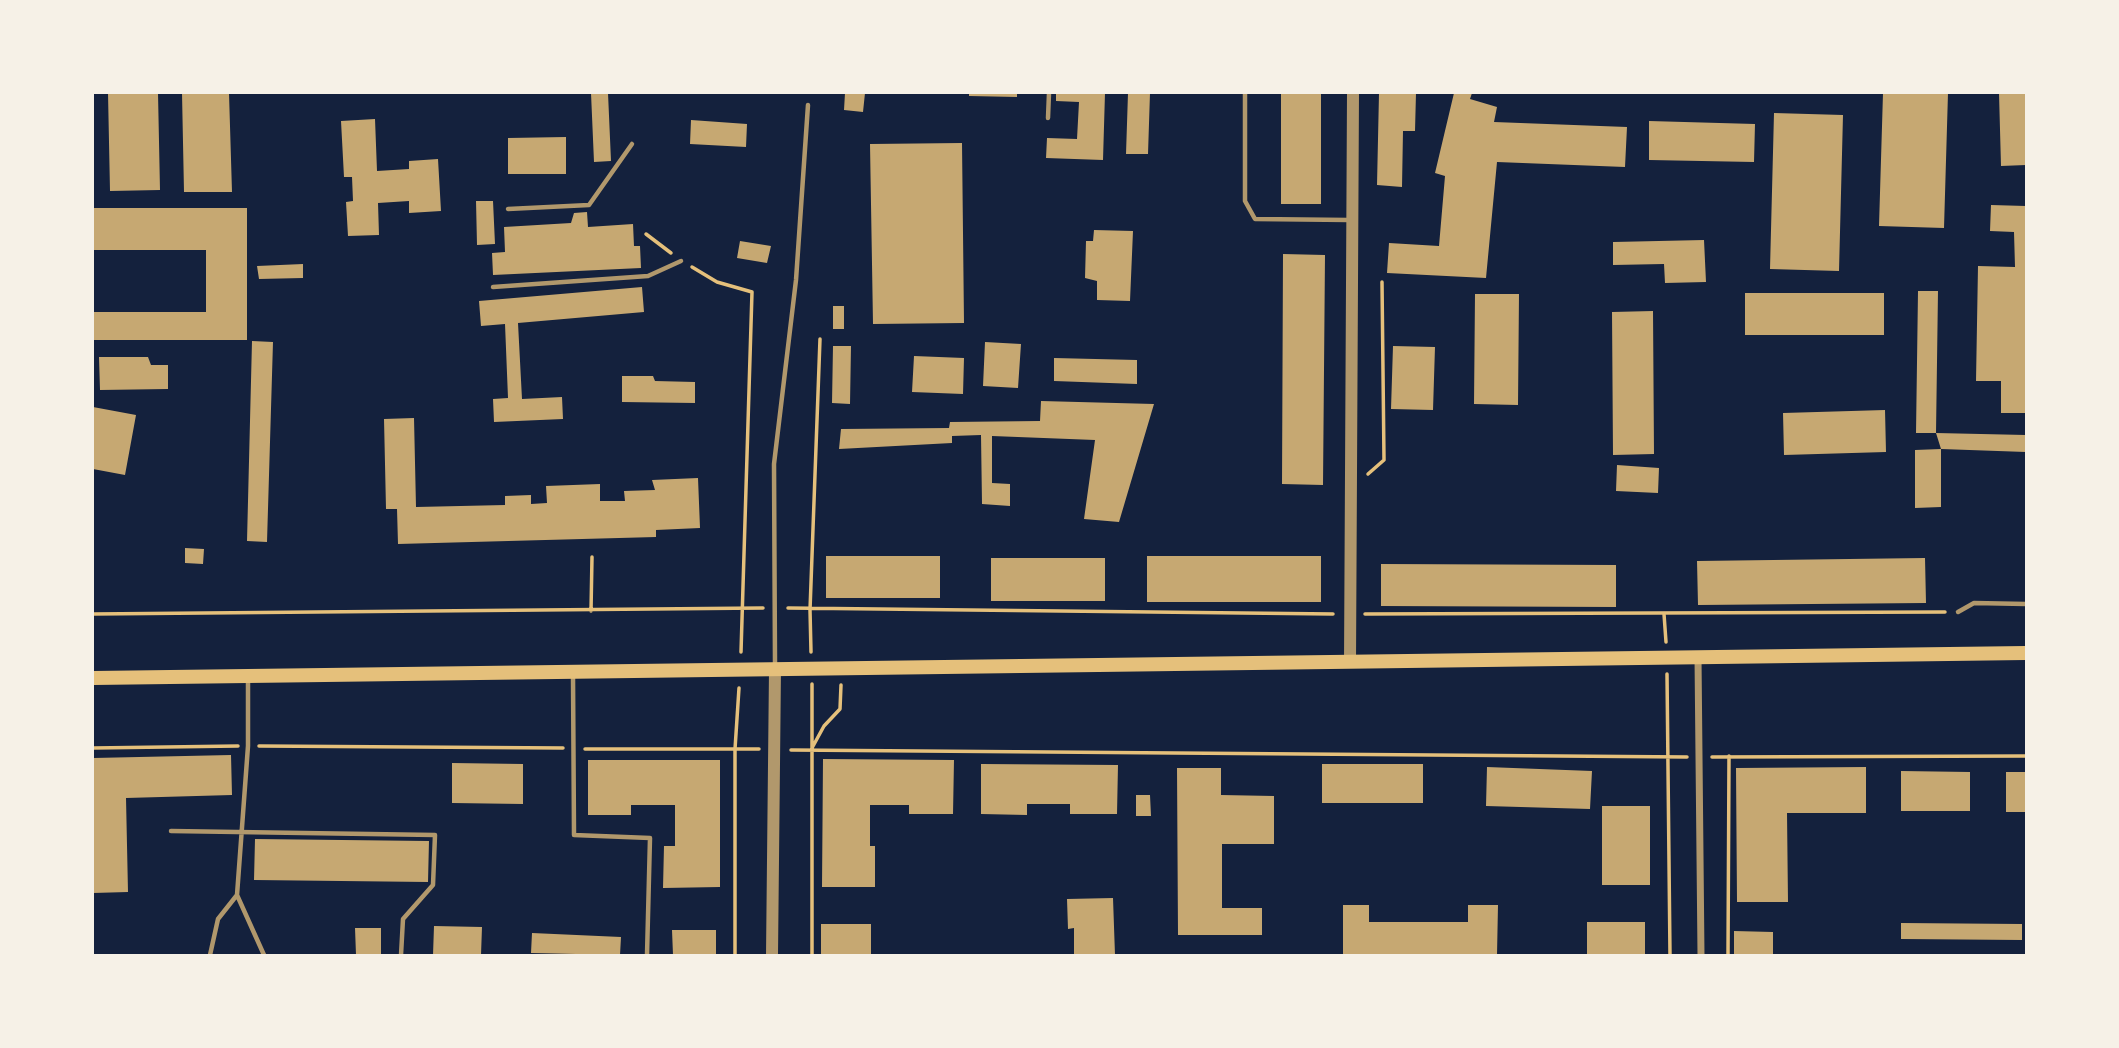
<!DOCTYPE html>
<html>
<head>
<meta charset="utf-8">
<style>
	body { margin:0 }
	#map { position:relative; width:2119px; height:1048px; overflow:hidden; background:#14213d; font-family:Montserrat,sans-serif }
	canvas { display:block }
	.frame { position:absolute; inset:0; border:94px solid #f6f1e7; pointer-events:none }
</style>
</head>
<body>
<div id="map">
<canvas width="2119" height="1048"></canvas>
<div class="frame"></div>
</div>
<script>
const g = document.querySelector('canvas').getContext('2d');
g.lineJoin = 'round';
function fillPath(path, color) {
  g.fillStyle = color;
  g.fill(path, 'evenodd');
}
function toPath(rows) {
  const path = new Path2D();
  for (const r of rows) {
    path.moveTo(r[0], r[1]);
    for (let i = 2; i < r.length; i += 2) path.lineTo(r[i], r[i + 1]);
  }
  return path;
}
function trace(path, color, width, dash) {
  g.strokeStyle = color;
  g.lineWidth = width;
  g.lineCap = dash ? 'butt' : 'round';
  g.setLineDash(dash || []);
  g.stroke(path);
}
const building = toPath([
	[108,93,158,93,160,190,110,191],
	[182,93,229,93,232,192,184,192],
	[591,93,608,93,611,161,594,162],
	[845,93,865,93,863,112,844,110],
	[969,93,1017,93,1017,97,969,96],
	[1056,93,1105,93,1103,160,1046,158,1047,138,1077,139,1079,102,1056,101],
	[1128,93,1150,93,1148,154,1126,154],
	[1281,93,1321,93,1321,204,1281,204],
	[1379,93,1416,93,1415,131,1403,131,1402,187,1377,185],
	[1454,93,1472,93,1470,99,1497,107,1494,122,1627,127,1625,167,1497,162,1486,278,1387,273,1389,243,1439,246,1445,176,1435,173],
	[1883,93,1948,93,1944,228,1879,226],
	[1999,93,2026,93,2026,165,2001,166],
	[1774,113,1843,115,1839,271,1770,269],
	[375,119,377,171,409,169,409,161,438,159,441,211,409,213,409,201,378,203,379,235,348,236,346,202,353,201,352,177,344,177,341,121],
	[691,120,747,124,746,147,690,144],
	[1649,121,1755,124,1754,162,1649,160],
	[566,137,566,174,508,174,508,138],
	[962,143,964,323,873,324,870,144],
	[476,201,493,201,495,244,477,245],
	[1991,205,2026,206,2026,413,2001,413,2001,381,1976,381,1978,266,2015,267,2014,232,1990,231],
	[93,208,247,208,247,340,93,340,93,312,206,312,206,250,93,250],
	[587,212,588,227,633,224,634,246,640,246,641,268,493,275,492,253,505,252,504,227,571,223,574,213],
	[1094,230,1133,231,1130,301,1097,300,1097,281,1085,278,1086,241,1093,241],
	[1704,240,1706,282,1665,283,1664,264,1613,265,1613,242],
	[740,241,771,246,767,263,737,258],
	[1283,254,1325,255,1323,485,1282,484],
	[303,264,303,278,259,279,257,266],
	[642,287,644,312,518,323,522,399,562,397,563,419,494,422,493,399,508,398,505,324,481,326,479,301],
	[1918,291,1938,291,1936,433,1916,433],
	[1745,293,1884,293,1884,335,1745,335],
	[1475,294,1519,294,1518,405,1474,404],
	[833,306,844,306,844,329,833,329],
	[1653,311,1654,454,1613,455,1612,312],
	[252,341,273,342,267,542,247,541],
	[985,342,1021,344,1018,388,983,386],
	[833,346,851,346,850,404,832,403],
	[1393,346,1435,347,1433,410,1391,409],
	[914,356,964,358,963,394,912,392],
	[99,357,148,357,151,365,168,365,168,389,100,390],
	[1054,358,1137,360,1137,384,1054,381],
	[622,376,653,376,655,381,695,382,695,403,622,402],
	[1041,401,1154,404,1119,522,1084,519,1095,440,992,436,992,483,1010,484,1010,506,982,504,981,435,952,436,952,443,839,449,841,429,949,428,950,422,1040,421],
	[93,407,136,415,125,475,93,469],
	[1885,410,1886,452,1784,455,1783,413],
	[414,418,416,507,505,505,505,496,531,495,531,504,547,503,546,486,600,484,600,501,625,501,624,491,655,490,652,480,698,478,700,528,656,530,656,537,398,544,397,509,386,509,384,419],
	[1936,433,2026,435,2026,452,1941,449],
	[1941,449,1941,507,1915,508,1915,450],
	[1617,465,1659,468,1658,493,1616,491],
	[185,548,204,549,203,564,185,563],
	[826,556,940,556,940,598,826,598],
	[1147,556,1321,556,1321,602,1147,602],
	[991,558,1105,558,1105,601,991,601],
	[1925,558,1926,603,1698,605,1697,561],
	[1381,564,1616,565,1616,607,1381,606],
	[231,755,232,795,126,798,128,892,93,893,93,758],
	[823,759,954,760,953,814,909,814,909,805,870,805,870,846,875,846,875,887,822,887],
	[588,760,720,760,720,887,663,888,664,846,675,846,675,805,631,805,631,815,588,815],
	[452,763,523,764,523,804,452,803],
	[981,764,1118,765,1117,814,1070,814,1070,804,1027,804,1027,815,981,814],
	[1322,764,1423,764,1423,803,1322,803],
	[1487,767,1592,771,1590,809,1486,806],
	[1866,767,1866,813,1787,813,1788,902,1737,902,1736,768],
	[1177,768,1221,768,1221,795,1274,796,1274,844,1222,844,1222,908,1262,908,1262,935,1178,935],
	[1901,771,1970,772,1970,811,1901,811],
	[2006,772,2026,772,2026,812,2006,812],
	[1136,795,1150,795,1151,816,1136,816],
	[1602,806,1650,806,1650,885,1602,885],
	[255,839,429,841,428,882,254,880],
	[1113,898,1115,955,1074,955,1074,928,1068,929,1067,899],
	[1343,905,1369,905,1369,922,1468,922,1468,905,1498,905,1497,955,1343,955],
	[1587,922,1645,922,1645,955,1587,955],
	[1901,923,2022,924,2022,940,1901,939],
	[821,924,871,924,871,955,821,955],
	[434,926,482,927,481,955,433,955],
	[355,928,381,928,381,955,356,955],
	[672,930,716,930,716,955,673,955],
	[1734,931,1773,932,1773,955,1734,955],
	[532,933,621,937,620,955,531,953]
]);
const path = toPath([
	[646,234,671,253],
	[692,267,717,282,752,292,741,652],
	[1368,474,1384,460,1382,282],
	[788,608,1333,614],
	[591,611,592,557],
	[93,614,763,608],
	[1365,614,1945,612],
	[1664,614,1666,642],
	[811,652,810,610,820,339],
	[1667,674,1670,955],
	[259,746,563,748],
	[93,748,238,746],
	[812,748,824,726,840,709,841,685],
	[585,749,759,749],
	[791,750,1687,757],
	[1712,757,2026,756],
	[735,955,735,749,739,688],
	[812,955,812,684],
	[1728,955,1729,756]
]);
const service = toPath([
	[1245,93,1245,201,1255,219,1349,220],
	[1048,118,1049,93],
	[508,209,589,205,632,144],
	[493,287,648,276,681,261],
	[1958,612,1974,603,2026,604],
	[775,665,774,464,796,280,808,105],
	[573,675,574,835,650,838,647,955],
	[248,679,248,746,237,895,264,955],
	[171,831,435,835,433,885,403,919,401,955],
	[210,955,218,919,237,895]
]);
const minor = toPath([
	[1698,657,1701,955]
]);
const tertiary = toPath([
	[1350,662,1353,93],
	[772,955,775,669]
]);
const secondary = toPath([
	[93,678,2026,653]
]);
fillPath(building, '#c6a872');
trace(path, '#e5c07b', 3.5);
trace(service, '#b1986c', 4.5);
trace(minor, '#b1986c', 7);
trace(tertiary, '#b1986c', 12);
trace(secondary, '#e5c07b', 14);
</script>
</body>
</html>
